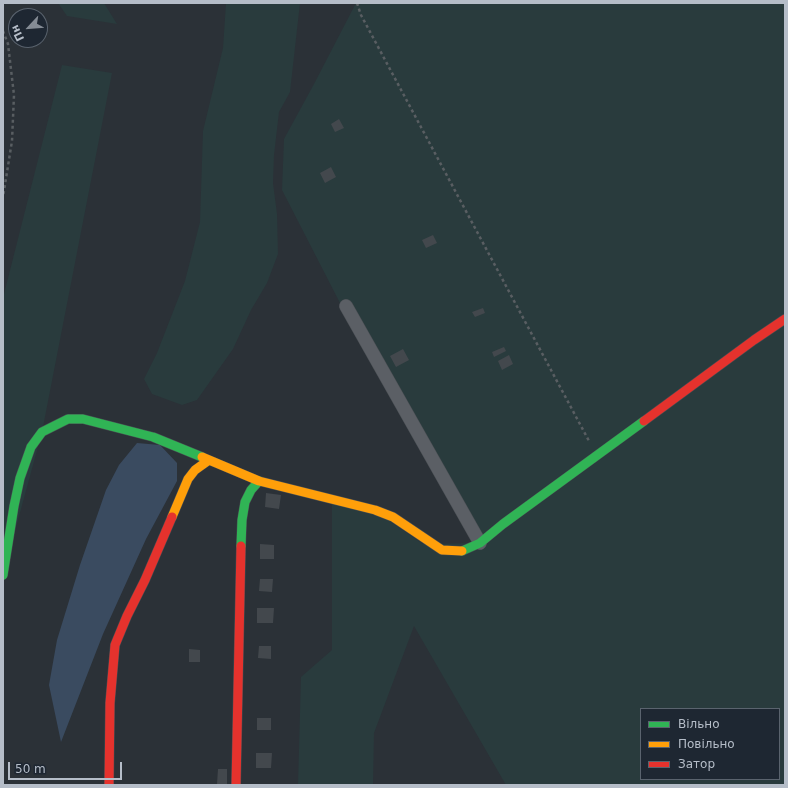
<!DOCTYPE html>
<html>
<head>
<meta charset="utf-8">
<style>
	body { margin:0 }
	#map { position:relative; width:788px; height:788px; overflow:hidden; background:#2b3137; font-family:"DejaVu Sans",sans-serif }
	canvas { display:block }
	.frame { position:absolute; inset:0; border:4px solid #b5bdc8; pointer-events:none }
	.legend { position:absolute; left:640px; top:708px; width:140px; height:72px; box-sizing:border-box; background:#1e2732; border:1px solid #5a636e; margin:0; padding:5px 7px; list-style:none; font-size:12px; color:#b5bdc8 }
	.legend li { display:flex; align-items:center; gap:8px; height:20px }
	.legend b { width:20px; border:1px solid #5a636e }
	.north { position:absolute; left:8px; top:8px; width:40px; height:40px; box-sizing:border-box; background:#1e2732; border:1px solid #5a636e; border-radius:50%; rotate:244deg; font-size:11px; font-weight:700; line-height:16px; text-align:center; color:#b5bdc8 }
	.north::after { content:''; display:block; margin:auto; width:14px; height:18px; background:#858c95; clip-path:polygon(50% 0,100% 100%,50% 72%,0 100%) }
	.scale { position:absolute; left:8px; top:762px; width:114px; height:18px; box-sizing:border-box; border:2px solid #b5bdc8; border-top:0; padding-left:5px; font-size:12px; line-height:14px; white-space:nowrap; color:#b5bdc8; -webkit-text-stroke:3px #1e2732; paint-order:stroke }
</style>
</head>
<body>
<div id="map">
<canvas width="788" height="788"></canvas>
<div class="frame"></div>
<ul class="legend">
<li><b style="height:5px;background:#30b455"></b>Вільно</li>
<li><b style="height:5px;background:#ff9f0a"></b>Повільно</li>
<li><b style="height:5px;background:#e5322d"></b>Затор</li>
</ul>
<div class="north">Пн</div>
<div class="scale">50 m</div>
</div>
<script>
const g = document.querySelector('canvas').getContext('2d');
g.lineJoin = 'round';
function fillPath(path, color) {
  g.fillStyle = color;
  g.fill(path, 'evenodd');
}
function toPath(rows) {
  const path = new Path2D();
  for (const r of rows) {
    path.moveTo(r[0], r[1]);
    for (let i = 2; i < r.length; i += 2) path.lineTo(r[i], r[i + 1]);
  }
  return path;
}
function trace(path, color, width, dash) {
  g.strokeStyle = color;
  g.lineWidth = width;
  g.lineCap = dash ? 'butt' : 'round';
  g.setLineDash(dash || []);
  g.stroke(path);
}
const green = toPath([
	[58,3,104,3,117,24,67,16],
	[226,3,300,3,290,92,279,112,274,155,273,183,277,214,278,254,267,283,251,310,233,349,197,400,182,405,152,394,144,379,157,353,185,281,200,222,203,131,223,48],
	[356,3,785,3,785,785,506,785,414,626,374,733,373,785,298,785,301,677,332,650,332,499,381,515,423,544,480,543,340,303,282,190,284,139,314,84],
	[641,709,779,709,779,779,641,779],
	[62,65,112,73,42,432,3,575,3,298]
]);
const water = toPath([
	[137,443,160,445,177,463,177,481,146,539,103,634,61,742,49,685,57,640,80,565,106,490,119,465]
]);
const building = toPath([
	[339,119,344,128,335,132,331,124],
	[331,167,336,177,325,183,320,173],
	[433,235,437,243,426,248,422,240],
	[483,308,485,313,475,317,472,312],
	[504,347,506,351,494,357,492,352],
	[403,349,409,360,396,367,390,356],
	[509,355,513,364,502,370,498,361],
	[266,493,281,495,279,509,265,507],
	[260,544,274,545,274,559,260,559],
	[260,579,273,579,272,592,259,591],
	[257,608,274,608,273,623,257,623],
	[259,646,271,646,271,659,258,658],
	[189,649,200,650,200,662,189,662],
	[257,718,271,718,271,730,257,730],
	[256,753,272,753,271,768,256,768],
	[218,769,227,769,227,784,217,784]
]);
const path = toPath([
	[357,3,361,15,589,441],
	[3,31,8,44,14,95,12,141,3,197]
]);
const street = toPath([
	[346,306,480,543]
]);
const fast = toPath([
	[241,546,242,520,245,502,251,490,259,481],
	[462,551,480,543,503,524,644,421],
	[3,575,14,506,20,478,31,447,42,432,68,419,83,419,153,437,202,457]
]);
const slow = toPath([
	[202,457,259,481,375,510,393,517,442,550,462,551],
	[172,517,188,479,195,470,209,460]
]);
const jam = toPath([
	[644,421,754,340,785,319],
	[109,785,110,703,115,645,127,616,145,580,172,517],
	[236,785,241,546]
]);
fillPath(green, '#293b3d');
fillPath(water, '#3a4b60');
fillPath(building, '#43484d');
trace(street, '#484d52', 14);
trace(fast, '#484d52', 10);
trace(slow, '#484d52', 10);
trace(jam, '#484d52', 10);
trace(path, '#595e62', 2.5, [3, 3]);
trace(street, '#5b5f65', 13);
trace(fast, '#30b455', 9);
trace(slow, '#ff9f0a', 9);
trace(jam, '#e5322d', 9);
</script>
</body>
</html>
